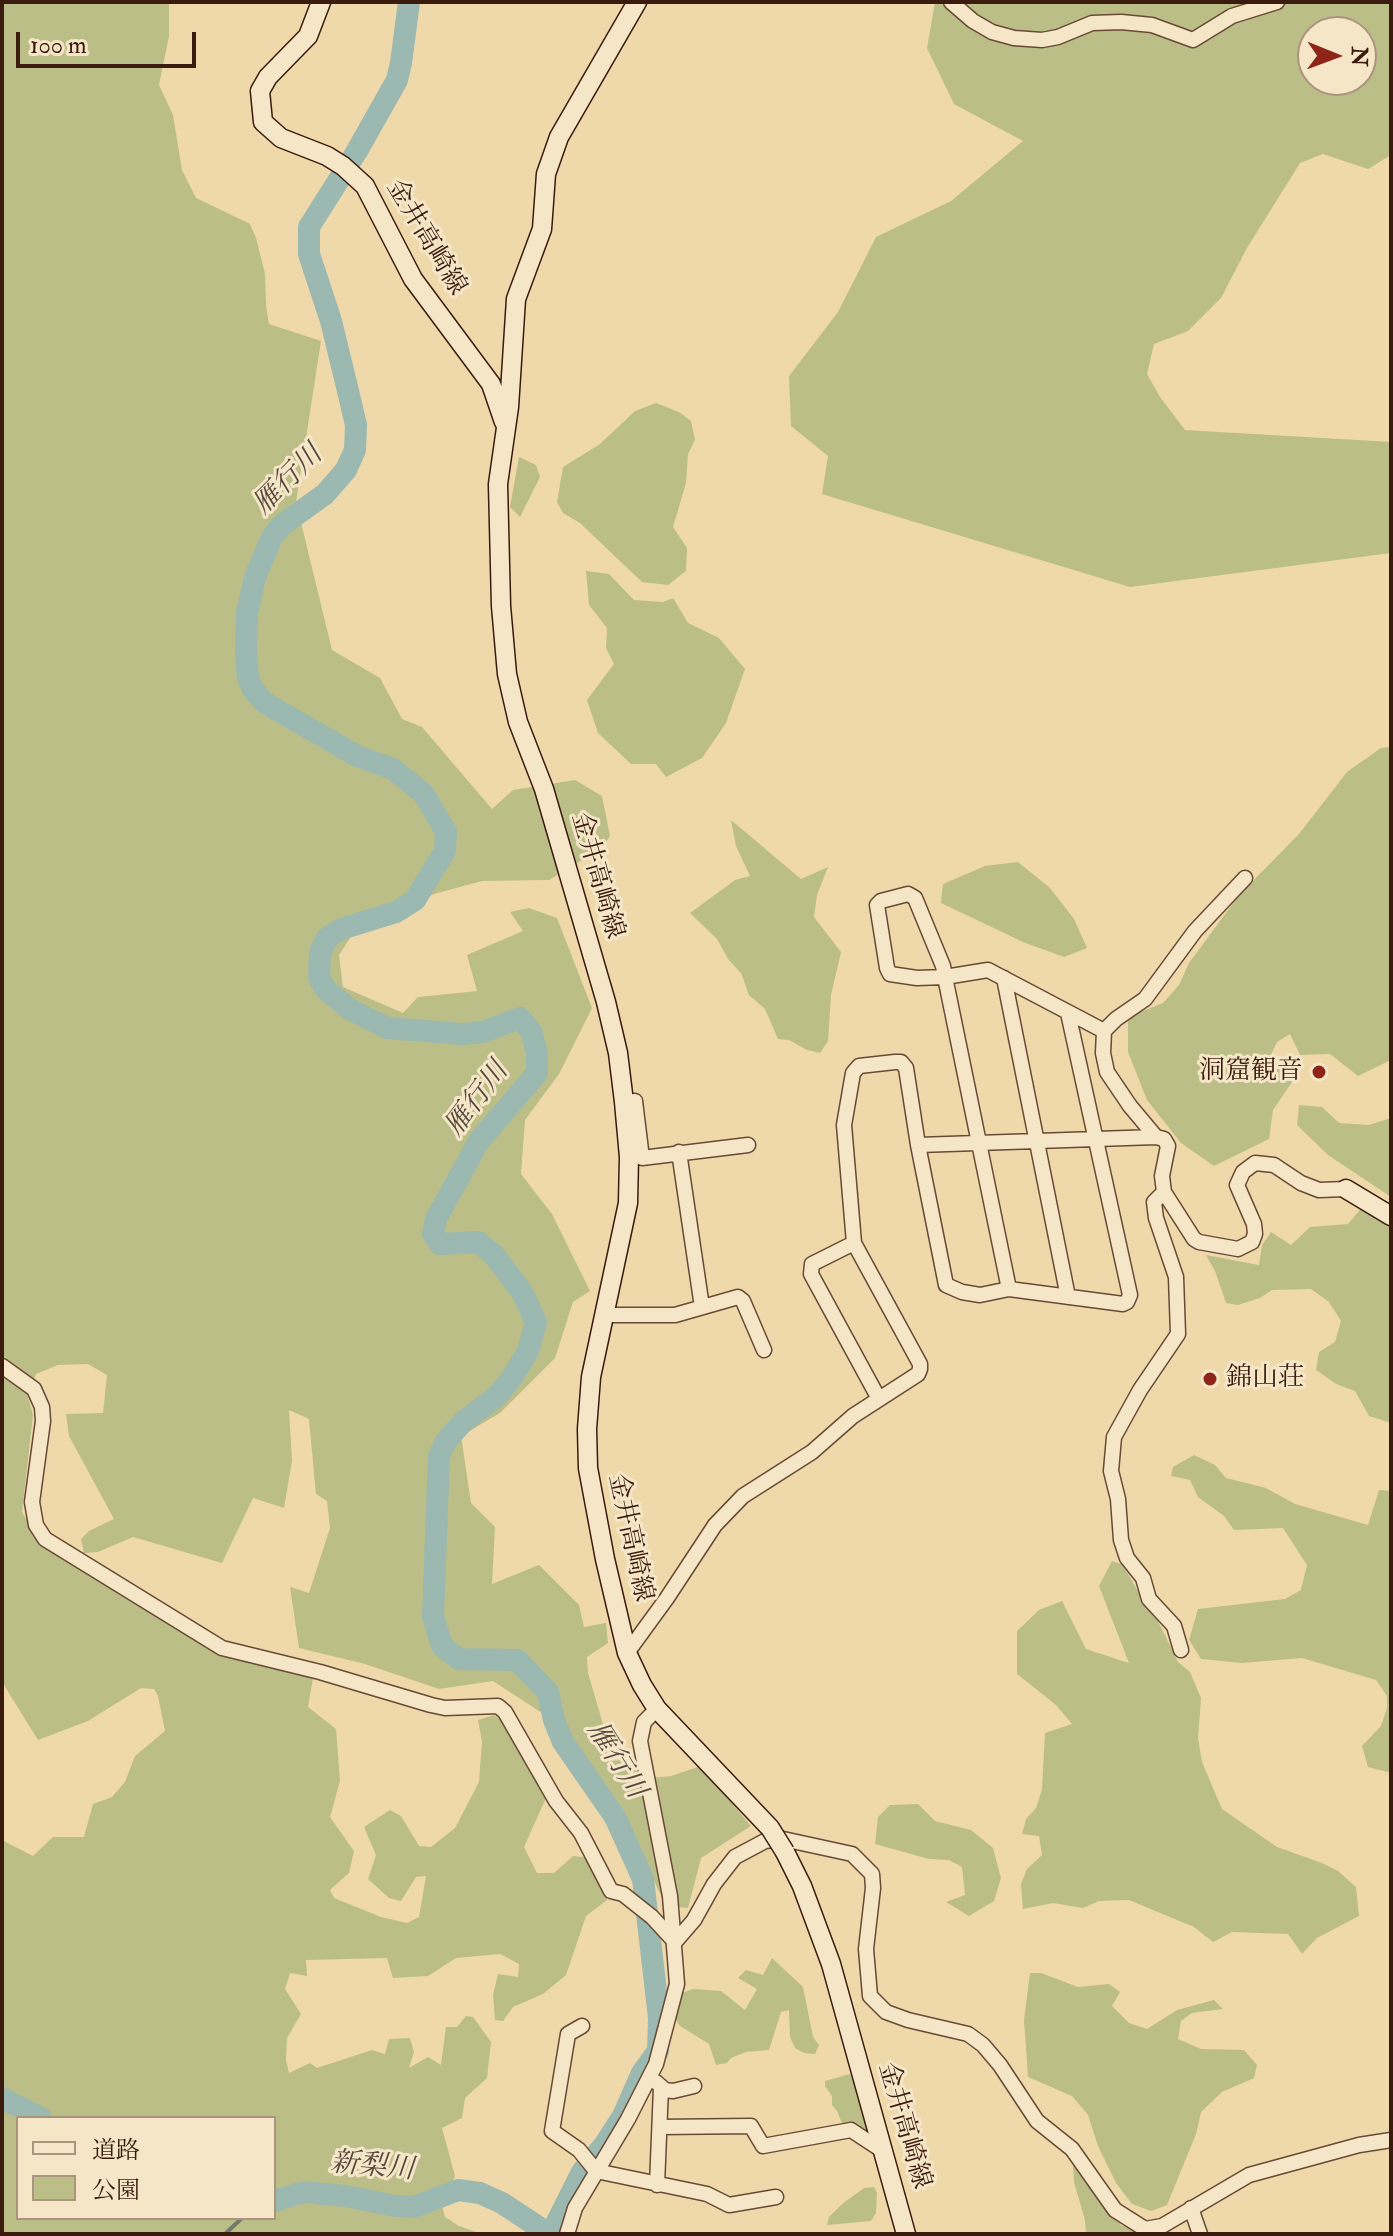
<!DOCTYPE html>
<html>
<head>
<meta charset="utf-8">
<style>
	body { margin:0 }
	#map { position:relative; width:1393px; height:2236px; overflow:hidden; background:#efd9ab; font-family:"IM FELL Double Pica","Noto Serif JP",serif }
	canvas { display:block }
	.frame { position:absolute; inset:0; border:4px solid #3b1b0e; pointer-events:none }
	.legend { position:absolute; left:16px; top:2116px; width:260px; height:104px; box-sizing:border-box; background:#f5e6c8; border:2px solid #ab957e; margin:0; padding:10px 14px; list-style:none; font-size:24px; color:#3b1b0e }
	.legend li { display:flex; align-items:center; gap:16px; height:40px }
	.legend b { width:40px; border:2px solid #ab957e }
	.north { position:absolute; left:1297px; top:16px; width:80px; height:80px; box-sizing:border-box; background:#f5e6c8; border:2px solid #ab957e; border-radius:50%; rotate:91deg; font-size:22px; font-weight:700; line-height:32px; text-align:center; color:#3b1b0e }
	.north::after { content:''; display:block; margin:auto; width:28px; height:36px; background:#8f2418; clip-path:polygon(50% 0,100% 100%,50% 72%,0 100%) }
	.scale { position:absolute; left:16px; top:32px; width:180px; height:36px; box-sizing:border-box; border:4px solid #3b1b0e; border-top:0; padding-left:10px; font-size:24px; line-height:28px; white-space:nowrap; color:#3b1b0e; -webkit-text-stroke:6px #f5e6c8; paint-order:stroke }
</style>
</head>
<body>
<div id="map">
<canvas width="1393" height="2236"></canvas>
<div class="frame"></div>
<ul class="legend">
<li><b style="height:10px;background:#f5e6c8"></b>道路</li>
<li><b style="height:22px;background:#bcbe87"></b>公園</li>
</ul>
<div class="north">N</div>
<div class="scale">100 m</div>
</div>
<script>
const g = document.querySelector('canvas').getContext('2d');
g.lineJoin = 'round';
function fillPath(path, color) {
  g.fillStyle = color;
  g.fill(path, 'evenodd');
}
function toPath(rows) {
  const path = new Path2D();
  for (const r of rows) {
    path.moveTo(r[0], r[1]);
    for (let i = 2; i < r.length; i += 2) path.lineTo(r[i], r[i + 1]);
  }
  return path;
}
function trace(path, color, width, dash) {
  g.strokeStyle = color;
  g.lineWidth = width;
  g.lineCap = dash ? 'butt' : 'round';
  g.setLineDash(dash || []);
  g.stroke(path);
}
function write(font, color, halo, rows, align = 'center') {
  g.font = font + ' "IM FELL Double Pica","Noto Serif JP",serif';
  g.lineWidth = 6;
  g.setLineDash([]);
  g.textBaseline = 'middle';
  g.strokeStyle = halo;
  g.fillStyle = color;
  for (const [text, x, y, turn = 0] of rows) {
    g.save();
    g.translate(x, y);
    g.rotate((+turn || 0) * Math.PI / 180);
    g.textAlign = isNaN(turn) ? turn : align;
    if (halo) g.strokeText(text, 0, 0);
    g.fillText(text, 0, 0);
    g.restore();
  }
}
const green = toPath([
	[2,2,169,2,169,36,159,85,173,115,182,170,196,198,250,224,256,238,265,274,266,306,269,324,321,341,296,502,332,650,380,678,402,719,422,727,492,809,513,790,575,780,602,796,610,836,602,848,549,880,482,881,434,894,354,932,339,955,343,987,403,1013,418,997,477,991,467,955,523,931,510,912,529,908,557,918,592,1008,559,1074,525,1120,521,1174,552,1214,590,1291,573,1302,555,1358,500,1413,461,1436,471,1503,495,1527,492,1584,539,1565,579,1605,584,1627,606,1623,608,1643,587,1657,588,1673,603,1724,608,1761,637,1759,663,1900,636,1842,607,1789,568,1730,493,1681,439,1689,365,1664,299,1648,290,1587,309,1593,330,1528,327,1501,316,1494,309,1419,289,1410,292,1461,284,1508,253,1498,222,1563,133,1537,98,1552,84,1553,81,1539,89,1531,114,1519,69,1436,66,1414,103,1413,107,1375,88,1364,58,1365,36,1374,27,1394,33,1415,22,1512,41,1544,222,1653,313,1678,308,1707,336,1729,340,1781,330,1817,354,1851,349,1873,330,1890,334,1898,381,1917,407,1923,419,1917,426,1876,416,1877,401,1901,389,1898,368,1879,376,1855,364,1827,390,1810,401,1816,419,1846,431,1847,455,1828,479,1782,482,1742,478,1720,494,1715,511,1727,546,1798,524,1847,537,1873,554,1873,573,1856,591,1858,607,1900,586,1916,566,1975,543,1994,513,2007,503,2021,495,2020,493,1995,498,1974,518,1977,519,1964,500,1954,456,1958,428,1976,393,1978,387,1958,306,1960,307,1976,290,1973,285,1989,301,2014,287,2038,286,2060,289,2073,310,2063,317,2068,372,2050,385,2054,389,2039,410,2038,414,2052,409,2068,428,2057,441,2065,446,2027,457,2027,466,2016,473,2017,491,2042,487,2078,465,2098,462,2118,442,2128,455,2176,442,2205,445,2217,459,2226,476,2232,492,2234,2,2234,2,1840,33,1856,53,1837,84,1837,93,1804,112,1797,125,1782,135,1756,165,1731,158,1696,154,1689,141,1688,88,1721,38,1740,2,1682],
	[18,2118,274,2118,274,2218,18,2218],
	[935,2,1391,2,1391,155,1368,169,1323,154,1300,163,1247,248,1221,298,1188,331,1154,344,1147,374,1160,397,1185,430,1391,442,1391,553,1130,587,822,494,828,456,791,426,789,376,838,312,876,237,951,201,1023,141,954,104,927,48],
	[1313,32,1361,32,1361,80,1313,80],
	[656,403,679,412,691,421,695,440,688,454,686,483,673,527,687,548,686,571,668,585,642,582,580,523,563,513,557,502,563,467,600,444,635,411],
	[519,457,536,465,540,477,520,517,510,507],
	[586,571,609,574,634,600,663,602,673,598,688,623,719,638,745,669,726,723,702,758,666,777,656,764,631,764,598,733,587,700,614,664,606,648,607,628,589,605],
	[1391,747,1391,1060,1358,1076,1330,1054,1300,1055,1290,1034,1277,1042,1270,1057,1292,1082,1273,1110,1269,1139,1214,1166,1181,1143,1147,1100,1128,1052,1128,1017,1163,1003,1179,985,1189,963,1240,894,1299,834,1347,772,1381,748],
	[731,820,801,879,828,867,817,895,814,917,841,952,831,995,828,1041,820,1053,807,1050,789,1040,778,1039,765,1009,749,995,741,973,728,959,717,939,690,913,735,880,750,876,736,846],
	[1018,862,1050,888,1074,919,1087,948,1064,957,1023,942,941,903,943,884,985,866],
	[1299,1105,1322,1107,1339,1123,1369,1125,1391,1118,1391,1197,1328,1155,1297,1125],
	[1364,1205,1391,1226,1391,1423,1369,1416,1355,1391,1336,1384,1316,1370,1319,1352,1335,1342,1341,1321,1329,1302,1311,1289,1272,1290,1260,1298,1238,1305,1226,1303,1215,1271,1206,1255,1259,1265,1262,1245,1271,1232,1291,1245,1310,1227,1348,1224],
	[1194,1455,1215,1465,1226,1478,1266,1488,1295,1504,1368,1525,1379,1490,1391,1491,1391,1773,1368,1767,1362,1746,1381,1726,1387,1708,1387,1696,1376,1680,1302,1658,1242,1663,1201,1659,1189,1640,1198,1609,1285,1599,1301,1590,1307,1565,1283,1528,1234,1530,1224,1516,1198,1497,1190,1480,1171,1476,1173,1467],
	[1112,1561,1123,1565,1140,1595,1157,1619,1178,1662,1190,1672,1201,1698,1198,1738,1202,1762,1222,1809,1277,1847,1322,1863,1338,1871,1356,1887,1359,1916,1317,1938,1302,1954,1288,1934,1232,1932,1213,1942,1194,1927,1129,1900,1099,1901,1083,1908,1053,1903,1023,1909,1021,1884,1027,1869,1042,1855,1039,1836,1022,1834,1026,1819,1036,1808,1042,1789,1045,1733,1072,1724,1056,1705,1017,1674,1017,1631,1039,1610,1062,1601,1086,1649,1129,1663,1099,1586],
	[701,1766,751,1826,701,1858,688,1908,677,1907,651,1778,671,1776],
	[918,1804,935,1821,971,1830,993,1848,1001,1878,994,1901,969,1916,946,1902,965,1895,962,1867,949,1860,929,1859,875,1844,878,1817,890,1805],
	[772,1958,803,1987,813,2037,819,2045,815,2054,804,2053,795,2048,790,2037,789,2010,781,2012,769,2050,746,2052,731,2058,727,2063,716,2065,709,2044,680,2026,674,2017,682,1993,693,1989,721,1991,745,2010,757,1989,738,1978,746,1970,763,1975],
	[1030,1973,1041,1973,1078,1987,1109,1984,1120,1992,1112,2006,1129,2023,1147,2029,1177,2010,1214,2000,1223,2009,1192,2013,1181,2021,1178,2039,1201,2049,1244,2050,1257,2065,1254,2078,1222,2092,1201,2112,1196,2134,1167,2205,1151,2211,1132,2204,1116,2183,1098,2146,1088,2115,1072,2096,1028,2077,1024,2020],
	[850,2074,854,2082,870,2141,843,2126,837,2111,832,2105,832,2096,825,2086,825,2081],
	[1077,2161,1121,2225,1139,2232,1153,2230,1157,2234,1086,2234,1085,2220,1074,2182,1073,2165],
	[874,2187,877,2193,876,2213,871,2221,827,2225,829,2217,842,2204,864,2188]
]);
const stream = toPath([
	[225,2234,242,2218]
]);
const river = toPath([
	[409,2,401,63,397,80,357,151,309,227,309,254,331,321,348,391,356,425,355,450,346,470,325,494,282,525,272,537,255,577,247,613,246,653,248,678,253,690,265,703,357,756,393,769,424,794,446,832,445,851,415,900,396,912,341,929,327,938,320,953,319,978,326,990,351,1010,387,1028,462,1034,483,1032,520,1018,531,1031,537,1053,537,1073,479,1141,436,1219,433,1234,440,1244,478,1242,494,1255,522,1292,536,1322,528,1351,513,1376,498,1395,463,1422,446,1441,439,1456,433,1616,442,1646,459,1659,517,1660,548,1692,554,1720,563,1742,615,1817,643,1879,659,2018,658,2051,642,2073,623,2116,605,2144,582,2172,551,2234],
	[2,2098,41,2118],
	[274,2201,304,2192,346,2196,395,2206,414,2207,458,2190,480,2193,502,2203,549,2234]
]);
const street = toPath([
	[951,2,973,21,992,32,1014,38,1042,40,1058,37,1092,23,1121,22,1152,25,1193,40,1232,16,1277,2],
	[1245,878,1195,931,1145,999,1116,1019,1104,1031,1103,1053,1107,1072,1130,1106,1156,1137,1164,1139,1168,1146,1162,1176,1164,1192,1194,1239,1199,1242,1238,1249,1252,1242,1255,1234,1254,1224,1237,1185,1243,1172,1255,1163,1274,1165,1301,1183,1319,1190,1346,1189],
	[1004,978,1068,1297],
	[624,1102,635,1101,642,1158,748,1145],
	[918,1145,1156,1137],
	[679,1152,702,1307],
	[1164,1192,1154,1202,1156,1218,1176,1277,1178,1334,1140,1390,1114,1437,1111,1471,1118,1499,1121,1540,1127,1558,1143,1578,1149,1599,1174,1626,1181,1650],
	[854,1243,812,1264,811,1274,879,1399],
	[1009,1289,979,1143,945,977,943,966,915,898,908,894,881,901,877,905,887,968,890,974,917,978,945,977,988,970,1104,1031],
	[603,1315,675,1315,738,1297,743,1301,764,1350],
	[2,1366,34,1389,42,1407,43,1421,32,1502,36,1525,45,1539,222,1648,320,1672,431,1705,445,1708,498,1706,505,1712,556,1801,581,1833,611,1891,623,1894,652,1917,675,1942,694,1920,714,1884,735,1857,765,1841,783,1839,852,1854,872,1874,873,1888,866,1949,870,1996,886,2012,908,2020,968,2034,983,2045,1000,2065,1037,2121,1072,2149,1115,2210,1145,2229,1162,2226,1249,2175,1359,2145,1391,2140],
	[627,1653,667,1598,715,1525,743,1496,812,1452,853,1416,918,1374,920,1369,920,1364,854,1243,844,1125,853,1073,859,1066,895,1062,901,1062,906,1068,918,1145,946,1285,962,1292,980,1295,1009,1289,1123,1304,1127,1302,1130,1295,1068,1013],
	[582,2026,568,2034,552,2131,579,2150,596,2171,707,2194,729,2205,776,2197],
	[656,2082,665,2090,673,2091,694,2086],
	[660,2127,751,2126,763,2146,851,2130,883,2151],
	[657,2185,661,2087],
	[1191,2208,1200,2234],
	[567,2234,575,2208,628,2119,656,2064,677,1984,670,1896,640,1741,644,1722,657,1709]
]);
const secondary = toPath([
	[321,2,308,36,268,77,260,91,263,122,281,138,327,156,343,166,365,186,413,279,491,384,504,422],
	[637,2,559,137,546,174,542,229,516,299,509,407,498,484,501,606,507,674,518,722,544,789,606,1002,618,1053,624,1102,629,1157,628,1203,591,1377,587,1429,588,1468,605,1559,627,1653,642,1685,657,1709,770,1828],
	[1346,1189,1391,1216],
	[785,1852,802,1886,831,1964,906,2234]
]);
const secondaryBridge = toPath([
	[770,1828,785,1852]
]);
const markers = [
	[1319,1072,8,"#8f2418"],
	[1210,1379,8,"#8f2418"]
];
const streetNames = [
	["金井高崎線",425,238,59],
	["金井高崎線",596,876,74],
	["金井高崎線",629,1538,78],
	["金井高崎線",903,2126,74]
];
const poiNames = [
	["洞窟観音",1303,1072],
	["錦山荘",1226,1379,"left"]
];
const waterNames = [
	["雁行川",289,481,-45],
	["雁行川",478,1100,-53],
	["雁行川",615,1761,58],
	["新梨川",372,2168,5]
];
fillPath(green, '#bcbe87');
trace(stream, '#757a6f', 4);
trace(river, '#9bb9b0', 22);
trace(street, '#684a35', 17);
trace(secondary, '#3b1b0e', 21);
trace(street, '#f5e6c8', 14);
trace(secondary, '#f5e6c8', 18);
trace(secondaryBridge, '#3b1b0e', 21, []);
trace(secondaryBridge, '#f5e6c8', 18);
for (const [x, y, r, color] of markers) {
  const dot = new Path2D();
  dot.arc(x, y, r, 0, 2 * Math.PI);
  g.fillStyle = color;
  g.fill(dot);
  trace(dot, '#f5e6c8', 3);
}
write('26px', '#3b1b0e', '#f5e6c8', streetNames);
write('26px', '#3b1b0e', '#f5e6c8', poiNames, 'right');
write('italic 28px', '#584a3f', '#f5e6c8', waterNames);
</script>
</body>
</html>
